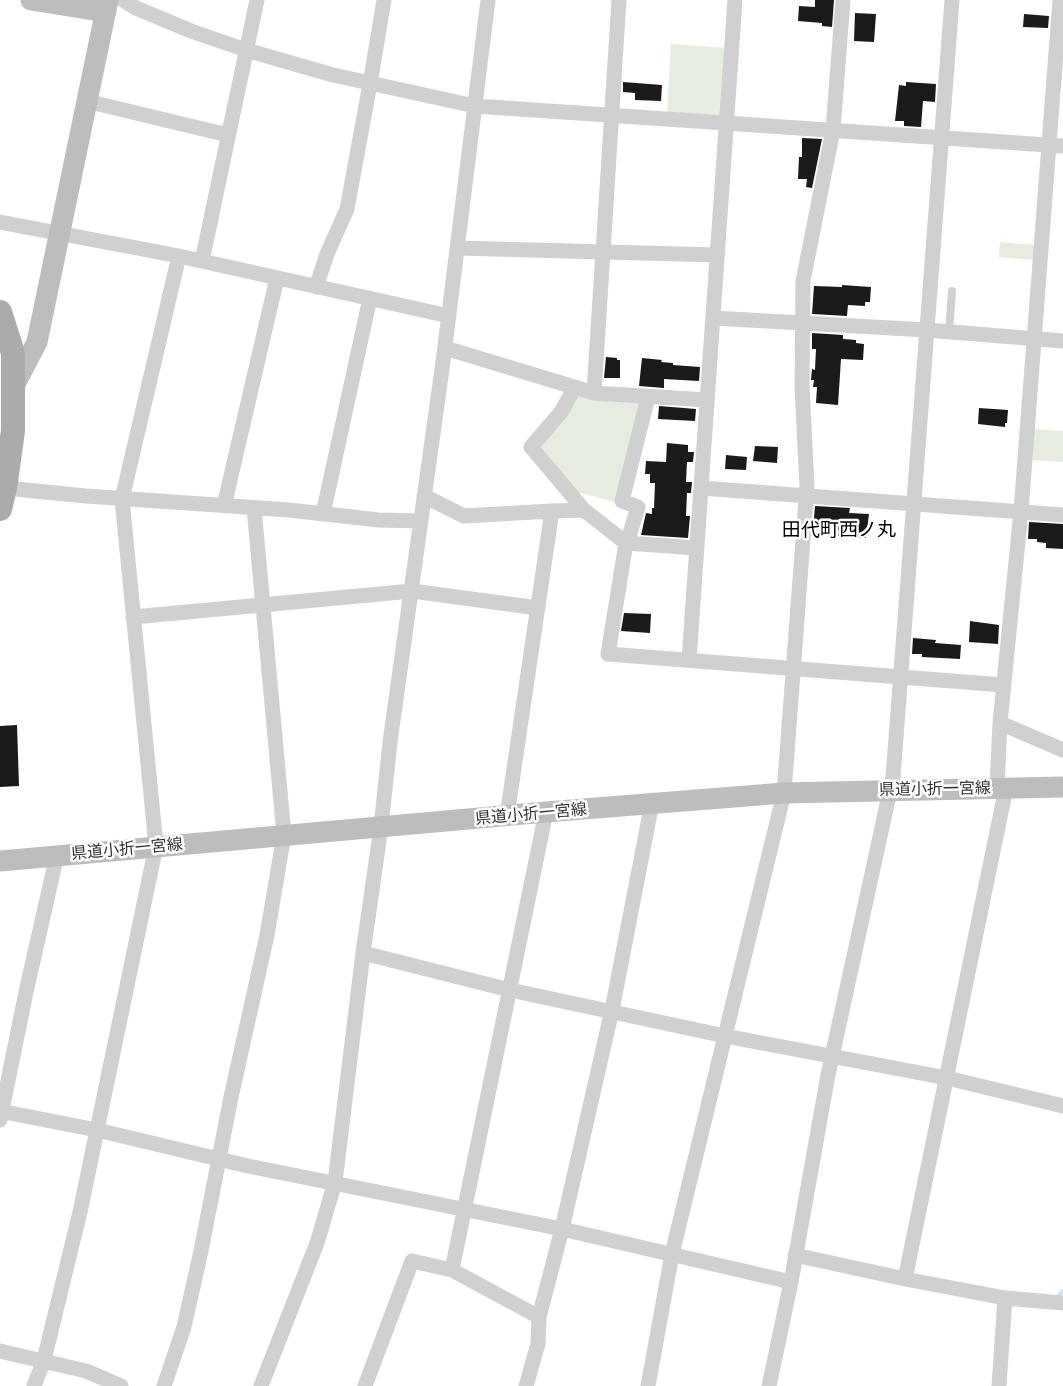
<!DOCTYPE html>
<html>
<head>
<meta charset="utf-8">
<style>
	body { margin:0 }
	canvas { display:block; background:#fff }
</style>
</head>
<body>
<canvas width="1063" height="1386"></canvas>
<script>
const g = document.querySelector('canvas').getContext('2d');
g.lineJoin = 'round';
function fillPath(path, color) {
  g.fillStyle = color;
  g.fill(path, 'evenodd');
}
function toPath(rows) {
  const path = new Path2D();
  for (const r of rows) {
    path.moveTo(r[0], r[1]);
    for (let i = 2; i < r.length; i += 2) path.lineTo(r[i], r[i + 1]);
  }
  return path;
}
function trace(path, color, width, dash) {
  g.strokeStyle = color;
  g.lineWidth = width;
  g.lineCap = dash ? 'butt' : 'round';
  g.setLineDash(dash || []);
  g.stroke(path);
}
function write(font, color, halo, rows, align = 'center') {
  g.font = font + ' "Golos Text","Noto Sans JP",sans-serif';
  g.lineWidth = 5;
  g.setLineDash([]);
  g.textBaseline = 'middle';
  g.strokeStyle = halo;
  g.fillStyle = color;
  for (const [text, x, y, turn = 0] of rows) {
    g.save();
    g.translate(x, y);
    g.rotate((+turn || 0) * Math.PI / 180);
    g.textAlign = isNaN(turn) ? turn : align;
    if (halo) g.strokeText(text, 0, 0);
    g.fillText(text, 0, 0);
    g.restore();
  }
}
const green = toPath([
	[671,44,727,48,722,114,718,117,667,114],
	[1000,242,1036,245,1034,260,999,257],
	[580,395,644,401,619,503,577,492,540,449,540,444,573,398],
	[1031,429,1063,431,1063,462,1029,460]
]);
const stream = toPath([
	[1060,1294,1063,1291]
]);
const building = toPath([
	[815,0,834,0,832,27,822,26,822,23,798,21,799,6,815,7],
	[855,13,876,14,874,42,854,41],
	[1024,14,1049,16,1048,28,1023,27],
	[623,82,662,85,661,101,635,100,635,93,623,92],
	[906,82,936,84,935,102,923,101,921,127,904,126,904,121,895,121,899,85,906,86],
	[802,138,822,139,812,188,806,187,807,179,798,179,799,157,802,157],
	[842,285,871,287,870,302,865,302,865,306,848,305,847,316,812,314,814,286,842,287],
	[812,333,843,335,843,339,856,340,856,343,864,344,863,360,841,359,838,405,816,403,817,387,813,387,814,380,811,380,812,369,815,370,816,349,812,349],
	[606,357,617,358,617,360,620,360,620,378,604,378],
	[642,358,662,360,661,362,673,363,673,365,700,367,699,381,664,379,664,388,639,386],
	[659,406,696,409,695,421,658,419],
	[979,408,1008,410,1007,423,1005,423,1005,427,978,424],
	[667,443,688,445,688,452,694,452,693,462,687,462,686,482,692,482,691,493,687,493,686,516,690,516,688,538,641,535,646,513,652,514,652,508,654,508,655,483,650,483,650,474,645,474,646,461,666,462],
	[755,446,778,447,777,463,753,461],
	[726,455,747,457,746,470,725,469],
	[815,506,850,508,849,513,869,514,866,538,838,536,839,531,813,529],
	[1029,522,1063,524,1063,549,1046,548,1046,543,1037,542,1037,539,1028,539],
	[624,613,651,614,650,633,621,631],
	[970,621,999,625,998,644,969,642],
	[913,638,936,640,935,643,961,645,960,659,922,657,922,654,912,654],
	[17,725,19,786,0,787,0,726]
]);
const lane = toPath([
	[949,332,952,291]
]);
const street = toPath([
	[123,0,136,8,191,31,246,50,333,75,475,106,1063,146],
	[86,101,228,135],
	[0,222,179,256,449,316],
	[457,248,717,255],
	[202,261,257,0],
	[316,287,327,254,347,209,370,84,384,0],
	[713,318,927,330,1063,341],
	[445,348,594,393,707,400],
	[575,387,561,412,531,447,584,510,626,543,608,654,1003,685],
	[594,393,619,0],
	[5,488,86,496,289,510,379,520,421,521],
	[701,488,1063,515],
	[424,496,464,516,552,511,507,816],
	[224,506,277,278],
	[552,511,584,510],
	[323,514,370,298],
	[626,543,697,548],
	[627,543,638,507,622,501,648,397],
	[133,617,412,591,538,608],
	[689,660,735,0],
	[1000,723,1063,750],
	[997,788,1000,723,1021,511,1060,0],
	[363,953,510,990,725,1036,947,1078,1063,1106],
	[0,1111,97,1130,248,1166,562,1229,791,1282],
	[0,1120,26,992,57,855],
	[795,1255,905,1279,1005,1298,1063,1303],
	[452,1270,546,812],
	[905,1279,1006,788],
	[539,1317,562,1229,612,1010,652,803],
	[0,1351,86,1371,121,1386],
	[34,1386,44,1360,80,1212,156,846,122,499,179,256],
	[164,1386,184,1327,201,1251,231,1097,267,935,284,835,254,508],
	[261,1386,317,1243,335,1182,363,953,381,827,390,742,443,362,488,0],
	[365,1386,412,1261,452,1270,539,1317,538,1344,526,1386],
	[648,1386,672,1254,784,793,807,486,802,387,803,281,833,130,843,0],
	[769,1386,791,1282,828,1075,893,777,952,0],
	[999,1386,1005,1298]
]);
const secondary = toPath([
	[31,0,106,12],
	[12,390,37,342,108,0],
	[0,861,546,812,784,793,1063,787]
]);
const primary = toPath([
	[0,312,13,353,13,431,5,488,0,509]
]);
const streetNames = [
	["県道小折一宮線",935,789,-1],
	["県道小折一宮線",531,814,-5],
	["県道小折一宮線",127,849,-5]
];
const quarterNames = [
	["田代町西ノ丸",839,530]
];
fillPath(green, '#e6ecdf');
trace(stream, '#cfe2ee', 4);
fillPath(building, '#1a1a1a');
trace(lane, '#d0d0d0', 8);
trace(street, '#d0d0d0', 15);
trace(secondary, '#bdbdbd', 21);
trace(primary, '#ababab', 24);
write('16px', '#333', '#fff', streetNames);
write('19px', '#000', '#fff', quarterNames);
</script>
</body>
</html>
